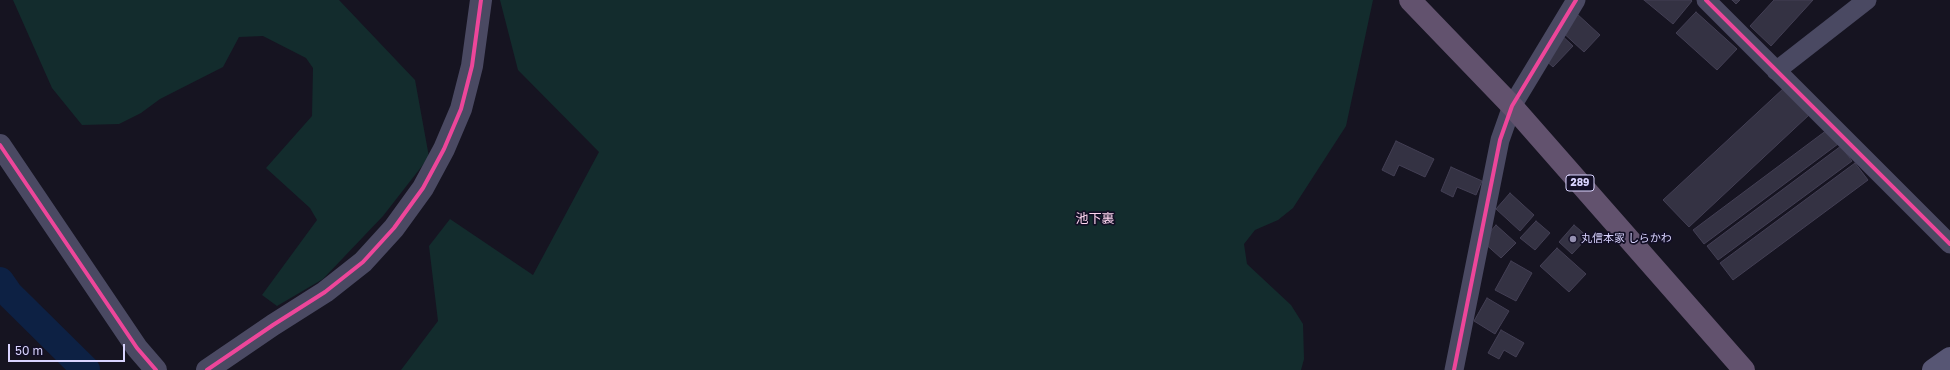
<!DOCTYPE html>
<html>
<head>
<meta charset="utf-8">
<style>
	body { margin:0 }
	#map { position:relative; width:1950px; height:370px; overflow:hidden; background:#161421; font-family:"Golos Text",sans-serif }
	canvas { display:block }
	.scale { position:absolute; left:8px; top:344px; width:117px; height:18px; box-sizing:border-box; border:2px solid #d9d4ff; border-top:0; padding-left:5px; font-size:12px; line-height:14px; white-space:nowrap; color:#d9d4ff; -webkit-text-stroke:3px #130f26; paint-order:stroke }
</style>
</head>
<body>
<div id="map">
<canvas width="1950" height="370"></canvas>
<div class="scale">50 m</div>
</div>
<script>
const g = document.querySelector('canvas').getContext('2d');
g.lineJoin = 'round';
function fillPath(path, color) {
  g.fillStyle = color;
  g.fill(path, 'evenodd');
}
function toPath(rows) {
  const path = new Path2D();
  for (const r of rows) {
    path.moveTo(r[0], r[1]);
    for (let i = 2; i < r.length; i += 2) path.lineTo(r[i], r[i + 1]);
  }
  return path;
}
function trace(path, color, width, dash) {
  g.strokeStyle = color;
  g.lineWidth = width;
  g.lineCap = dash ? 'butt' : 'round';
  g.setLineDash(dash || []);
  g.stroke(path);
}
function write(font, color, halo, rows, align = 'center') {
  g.font = font + ' "Golos Text","Noto Sans JP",sans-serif';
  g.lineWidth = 3.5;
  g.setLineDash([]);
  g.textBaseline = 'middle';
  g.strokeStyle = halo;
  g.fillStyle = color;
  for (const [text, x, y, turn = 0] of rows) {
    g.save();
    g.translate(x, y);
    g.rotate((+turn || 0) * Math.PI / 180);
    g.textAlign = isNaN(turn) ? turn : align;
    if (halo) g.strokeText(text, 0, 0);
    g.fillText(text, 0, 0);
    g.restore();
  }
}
const green = toPath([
	[13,0,339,0,415,80,429,157,383,216,323,279,277,306,262,295,317,220,310,208,266,168,312,116,313,68,306,58,263,36,239,37,223,67,160,99,141,113,119,124,82,125,52,88],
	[500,0,1373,0,1346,126,1293,208,1278,220,1255,230,1244,244,1247,264,1291,305,1303,324,1304,359,1301,370,401,370,438,321,429,246,450,219,533,275,599,152,518,70]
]);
const river = toPath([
	[0,281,9,294,86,370]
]);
const building = toPath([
	[1644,0,1691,0,1692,1,1673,24,1644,0],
	[1732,0,1740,0,1736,4,1732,0],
	[1774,0,1813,0,1771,46,1750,26,1774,0],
	[1696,12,1737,49,1717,70,1676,33,1696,12],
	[1576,13,1600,35,1584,52,1560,30,1576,13],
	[1555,29,1573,46,1553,67,1535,51,1555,29],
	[1784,88,1809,115,1689,227,1663,200,1784,88],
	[1827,130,1838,144,1704,244,1693,230,1827,130],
	[1396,141,1434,159,1425,177,1399,165,1394,176,1382,170,1396,141],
	[1841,146,1852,161,1718,260,1707,246,1841,146],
	[1855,163,1868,180,1733,280,1720,263,1855,163],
	[1451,167,1482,181,1476,195,1457,187,1453,197,1441,191,1451,167],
	[1510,193,1534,215,1520,231,1496,209,1510,193],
	[1536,221,1550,233,1535,250,1520,238,1536,221],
	[1496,225,1516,243,1501,258,1482,241,1496,225],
	[1574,225,1588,237,1572,254,1559,242,1574,225],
	[1557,248,1586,274,1569,292,1540,266,1557,248],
	[1511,261,1532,273,1516,301,1495,290,1511,261],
	[1487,298,1509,311,1495,334,1474,321,1487,298],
	[1501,330,1524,343,1516,357,1504,350,1499,359,1488,353,1501,330]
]);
const minor = toPath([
	[1706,0,1950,244],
	[1776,71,1867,0],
	[1454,370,1500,140,1512,106,1576,0]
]);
const tertiary = toPath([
	[0,145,137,348,156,370],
	[207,370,273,325,325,292,363,262,394,228,423,188,444,149,461,109,472,66,481,0]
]);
const secondary = toPath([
	[1933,370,1950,358]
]);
const trunk = toPath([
	[1410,0,1512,106,1744,370]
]);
const cycleway = toPath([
	[1706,0,1950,244],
	[0,145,137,348,156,370],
	[207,370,273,325,325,292,363,262,394,228,423,188,444,149,461,109,472,66,481,0],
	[1454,370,1500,140,1512,106,1576,0]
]);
const markers = [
	[1573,239,4,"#9591b1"]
];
const shields = [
	[1580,183,28]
];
const shieldNames = [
	["289",1580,183]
];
const poiNames = [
	["丸信本家 しらかわ",1581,239]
];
const quarterNames = [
	["池下裏",1095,219]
];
fillPath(green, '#132c2d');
trace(river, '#0d2144', 28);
fillPath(building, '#343243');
trace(building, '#433f54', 1);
trace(minor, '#4a4962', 19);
trace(tertiary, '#4a4962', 22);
trace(secondary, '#575674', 22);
trace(trunk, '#62526e', 22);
trace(cycleway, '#ed469a', 4);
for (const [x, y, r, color] of markers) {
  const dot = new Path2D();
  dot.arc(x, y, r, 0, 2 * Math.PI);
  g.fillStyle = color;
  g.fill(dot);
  trace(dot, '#130f26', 1.5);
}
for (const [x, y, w] of shields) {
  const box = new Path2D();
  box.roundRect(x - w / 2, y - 8, w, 16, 3);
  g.fillStyle = '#130f26';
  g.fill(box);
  trace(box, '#d9d4ff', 1);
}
write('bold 10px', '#d9d4ff', null, shieldNames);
write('11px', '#d9d4ff', '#130f26', poiNames, 'left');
write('13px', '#ffd6f0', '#130f26', quarterNames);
</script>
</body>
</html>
